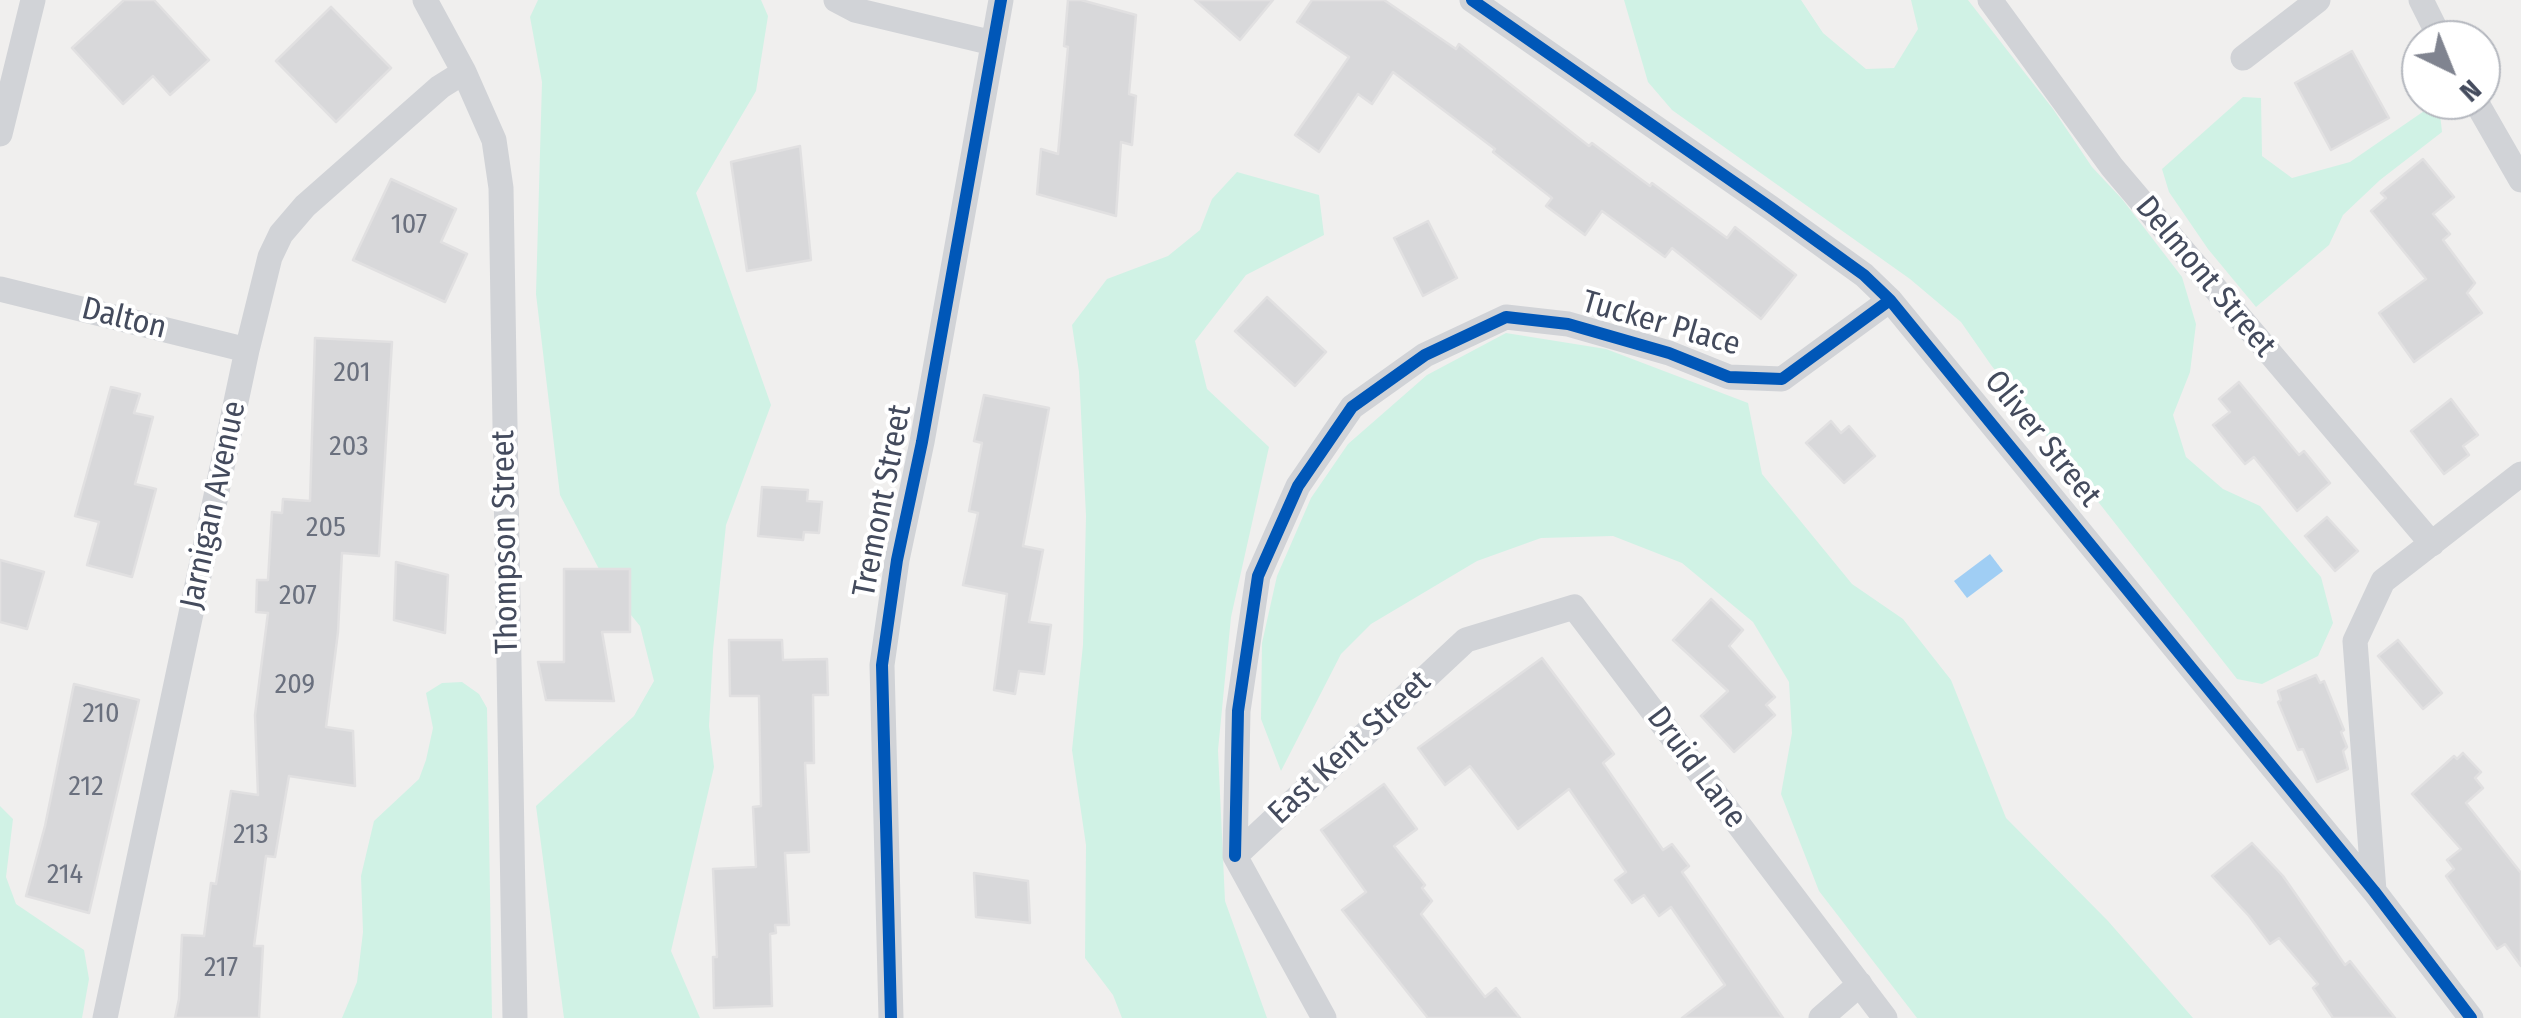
<!DOCTYPE html>
<html>
<head>
<meta charset="utf-8">
<style>
	body { margin:0 }
	#map { position:relative; width:2521px; height:1018px; overflow:hidden; background:#f0efee; font-family:"Fira Sans Condensed",sans-serif }
	canvas { display:block }
	.north { position:absolute; left:2401px; top:20px; width:100px; height:100px; box-sizing:border-box; background:#fff; border:2px solid #b4b7be; border-radius:50%; rotate:137deg; font-size:28px; font-weight:700; line-height:40px; text-align:center; color:#444b5d }
	.north::after { content:''; display:block; margin:auto; width:35px; height:45px; background:#808490; clip-path:polygon(50% 0,100% 100%,50% 72%,0 100%) }
</style>
</head>
<body>
<div id="map">
<canvas width="2521" height="1018"></canvas>
<div class="north">N</div>
</div>
<script>
const g = document.querySelector('canvas').getContext('2d');
g.lineJoin = 'round';
function fillPath(path, color) {
  g.fillStyle = color;
  g.fill(path, 'evenodd');
}
function toPath(rows) {
  const path = new Path2D();
  for (const r of rows) {
    path.moveTo(r[0], r[1]);
    for (let i = 2; i < r.length; i += 2) path.lineTo(r[i], r[i + 1]);
  }
  return path;
}
function trace(path, color, width, dash) {
  g.strokeStyle = color;
  g.lineWidth = width;
  g.lineCap = dash ? 'butt' : 'round';
  g.setLineDash(dash || []);
  g.stroke(path);
}
function write(font, color, halo, rows, align = 'center') {
  g.font = font + ' "Fira Sans Condensed",sans-serif';
  g.lineWidth = 8;
  g.setLineDash([]);
  g.textBaseline = 'middle';
  g.strokeStyle = halo;
  g.fillStyle = color;
  for (const [text, x, y, turn = 0] of rows) {
    g.save();
    g.translate(x, y);
    g.rotate((+turn || 0) * Math.PI / 180);
    g.textAlign = isNaN(turn) ? turn : align;
    if (halo) g.strokeText(text, 0, 0);
    g.fillText(text, 0, 0);
    g.restore();
  }
}
const green = toPath([
	[538,0,761,0,768,16,756,91,696,193,771,405,726,525,713,650,709,726,714,767,671,951,700,1018,564,1018,536,806,634,716,654,681,640,626,609,588,560,495,536,294,542,82,530,17],
	[1624,0,1801,0,1823,33,1866,69,1894,68,1918,29,1911,0,1968,0,2053,109,2092,167,2122,199,2182,277,2196,324,2190,372,2173,415,2186,457,2223,489,2260,506,2321,577,2333,623,2318,656,2262,684,2237,679,1991,365,1961,322,1910,279,1672,110,1648,82],
	[2243,97,2261,98,2262,156,2292,178,2350,162,2427,109,2440,114,2442,132,2380,180,2343,215,2329,245,2256,307,2208,249,2169,192,2162,169],
	[1237,172,1319,195,1324,235,1246,275,1195,341,1207,389,1269,447,1231,617,1218,750,1225,901,1267,1018,1122,1018,1113,995,1085,958,1086,845,1072,750,1083,645,1086,516,1079,372,1072,325,1107,279,1168,256,1200,230,1212,199],
	[1506,333,1606,349,1748,403,1762,474,1852,584,1903,619,1951,680,2006,818,2108,921,2193,1018,1917,1018,1819,891,1781,794,1792,733,1789,682,1753,622,1682,563,1613,536,1541,538,1477,561,1371,624,1341,654,1281,771,1261,719,1262,643,1277,576,1311,498,1348,444,1427,375],
	[462,682,479,694,487,708,492,1018,342,1018,357,982,363,932,361,876,374,821,419,779,426,760,433,728,426,693,442,683],
	[0,806,13,819,6,877,16,904,84,950,89,979,82,1018,0,1018]
]);
const water = toPath([
	[1990,554,2003,571,1967,598,1954,581]
]);
const building = toPath([
	[124,0,154,0,209,60,170,95,153,76,123,104,72,48,124,0],
	[1068,0,1081,0,1136,15,1129,94,1136,96,1132,145,1121,142,1116,216,1037,194,1041,149,1058,154,1068,47,1064,46,1068,0],
	[1195,0,1273,0,1240,40,1195,0],
	[1312,0,1384,0,1456,49,1459,44,1589,146,1592,143,1650,186,1652,183,1727,238,1735,227,1796,275,1761,319,1672,248,1665,257,1602,211,1585,235,1546,206,1552,198,1493,152,1495,149,1393,72,1372,104,1358,94,1319,152,1295,135,1349,57,1297,22,1312,0],
	[331,7,391,68,336,122,276,61,331,7],
	[2352,51,2389,118,2331,150,2295,83,2352,51],
	[800,146,811,260,747,271,731,162,800,146],
	[2423,159,2454,197,2433,214,2450,234,2443,240,2475,283,2467,293,2482,313,2414,362,2379,313,2426,279,2371,211,2386,198,2381,193,2423,159],
	[391,179,456,209,441,242,467,254,445,302,353,260,391,179],
	[1428,221,1457,278,1423,296,1394,238,1428,221],
	[1267,297,1326,352,1295,386,1235,331,1267,297],
	[315,338,392,342,379,556,342,553,338,632,326,727,353,731,355,786,289,776,275,857,266,856,254,946,263,946,259,1018,175,1018,179,999,182,935,204,936,211,883,216,884,231,791,258,795,255,715,268,613,256,612,257,580,268,580,272,512,282,513,283,499,310,501,315,338],
	[2239,382,2299,455,2304,451,2330,483,2297,511,2254,457,2245,464,2213,425,2230,412,2219,399,2239,382],
	[111,387,140,394,134,413,153,417,135,484,156,489,132,577,87,565,99,522,75,516,111,387],
	[984,395,1049,408,1023,546,1043,550,1029,622,1051,625,1044,674,1019,671,1015,694,994,690,1007,594,963,585,978,513,969,511,982,443,974,441,984,395],
	[2451,399,2478,435,2463,446,2469,455,2444,474,2411,431,2451,399],
	[1831,421,1841,433,1849,426,1875,456,1844,483,1806,443,1831,421],
	[762,487,808,490,807,501,822,502,819,533,804,532,803,540,758,536,762,487],
	[2327,517,2358,551,2335,571,2305,536,2327,517],
	[0,560,44,572,27,629,0,622,0,560],
	[396,562,448,575,445,633,394,620,396,562],
	[564,569,630,569,630,632,602,632,614,701,546,700,538,662,564,662,564,569],
	[1711,599,1743,630,1729,646,1775,697,1766,705,1775,715,1734,752,1701,716,1728,691,1673,640,1711,599],
	[729,640,782,640,783,660,827,659,828,695,813,695,814,763,805,763,809,852,785,853,789,925,775,925,776,933,770,934,772,1006,714,1008,713,957,717,957,713,869,756,867,753,807,761,806,759,696,730,696,729,640],
	[2398,640,2442,693,2423,709,2378,656,2398,640],
	[1542,658,1614,754,1603,763,1663,850,1672,844,1689,866,1682,872,1783,1018,1682,1018,1725,985,1671,907,1659,916,1644,895,1632,903,1615,880,1626,872,1569,789,1518,829,1470,766,1445,785,1418,748,1542,658],
	[2316,675,2320,683,2324,681,2344,730,2341,732,2347,747,2343,751,2348,769,2317,782,2303,749,2298,750,2278,702,2281,700,2278,691,2316,675],
	[74,684,139,700,89,913,26,896,45,826,74,684],
	[2463,753,2481,772,2475,778,2483,788,2466,803,2521,873,2521,966,2505,944,2497,949,2446,876,2454,869,2447,860,2461,849,2412,794,2454,756,2457,759,2463,753],
	[1384,784,1417,829,1394,846,1425,885,1422,888,1432,901,1421,914,1485,997,1496,988,1520,1018,1428,1018,1342,910,1366,892,1321,830,1384,784],
	[2252,843,2283,876,2345,965,2350,961,2395,1018,2333,1018,2313,988,2318,984,2279,938,2270,944,2249,916,2212,876,2252,843],
	[974,873,1028,881,1030,923,976,917,974,873]
]);
const minor = toPath([
	[425,0,464,72,494,140,501,188,515,1018],
	[836,0,855,10,993,43],
	[1472,0,1771,208,1864,275,1890,300,2374,891,2471,1018],
	[1990,0,2112,167,2432,544],
	[2421,0,2441,40],
	[2243,58,2318,0],
	[2475,100,2521,180],
	[0,134,33,0],
	[0,289,247,350],
	[1235,856,1238,711,1258,576,1298,486,1352,407,1425,355,1506,317,1568,324,1669,353,1729,377,1782,379,1890,300],
	[1235,856,1466,640,1574,607,1885,1018],
	[1235,856,1324,1018],
	[2374,891,2355,641,2383,581,2521,474],
	[105,1018,247,350,270,257,281,234,305,206,440,87,464,72],
	[891,1018,882,665,897,560,922,442,1001,0],
	[1821,1018,1860,984]
]);
const cycleway = toPath([
	[1472,0,1771,208,1864,275,1890,300,2374,891,2471,1018],
	[1235,856,1238,711,1258,576,1298,486,1352,407,1425,355,1506,317,1568,324,1669,353,1729,377,1782,379,1890,300],
	[891,1018,882,665,897,560,922,442,1001,0]
]);
const numberNames = [
	["107",409,225],
	["201",352,373],
	["203",349,447],
	["205",326,528],
	["207",298,596],
	["209",295,685],
	["210",101,714],
	["212",86,787],
	["213",251,835],
	["214",65,875],
	["217",221,968]
];
const streetNames = [
	["Delmont Street",2205,277,50],
	["Dalton",124,319,14],
	["Tucker Place",1661,324,16],
	["Oliver Street",2042,439,51],
	["Tremont Street",883,501,-79],
	["Jarnigan Avenue",214,505,-78],
	["Thompson Street",506,542,-91],
	["East Kent Street",1350,748,-43],
	["Druid Lane",1696,768,53]
];
fillPath(green, '#d0f2e5');
fillPath(water, '#a0cef4');
fillPath(building, '#d8d8da');
trace(building, '#e1e0e1', 2.5);
trace(minor, '#d1d3d7', 25);
trace(cycleway, '#0057b8', 12);
write('28px', '#6a707e', null, numberNames);
write('32px', '#444b5d', '#fff', streetNames);
</script>
</body>
</html>
